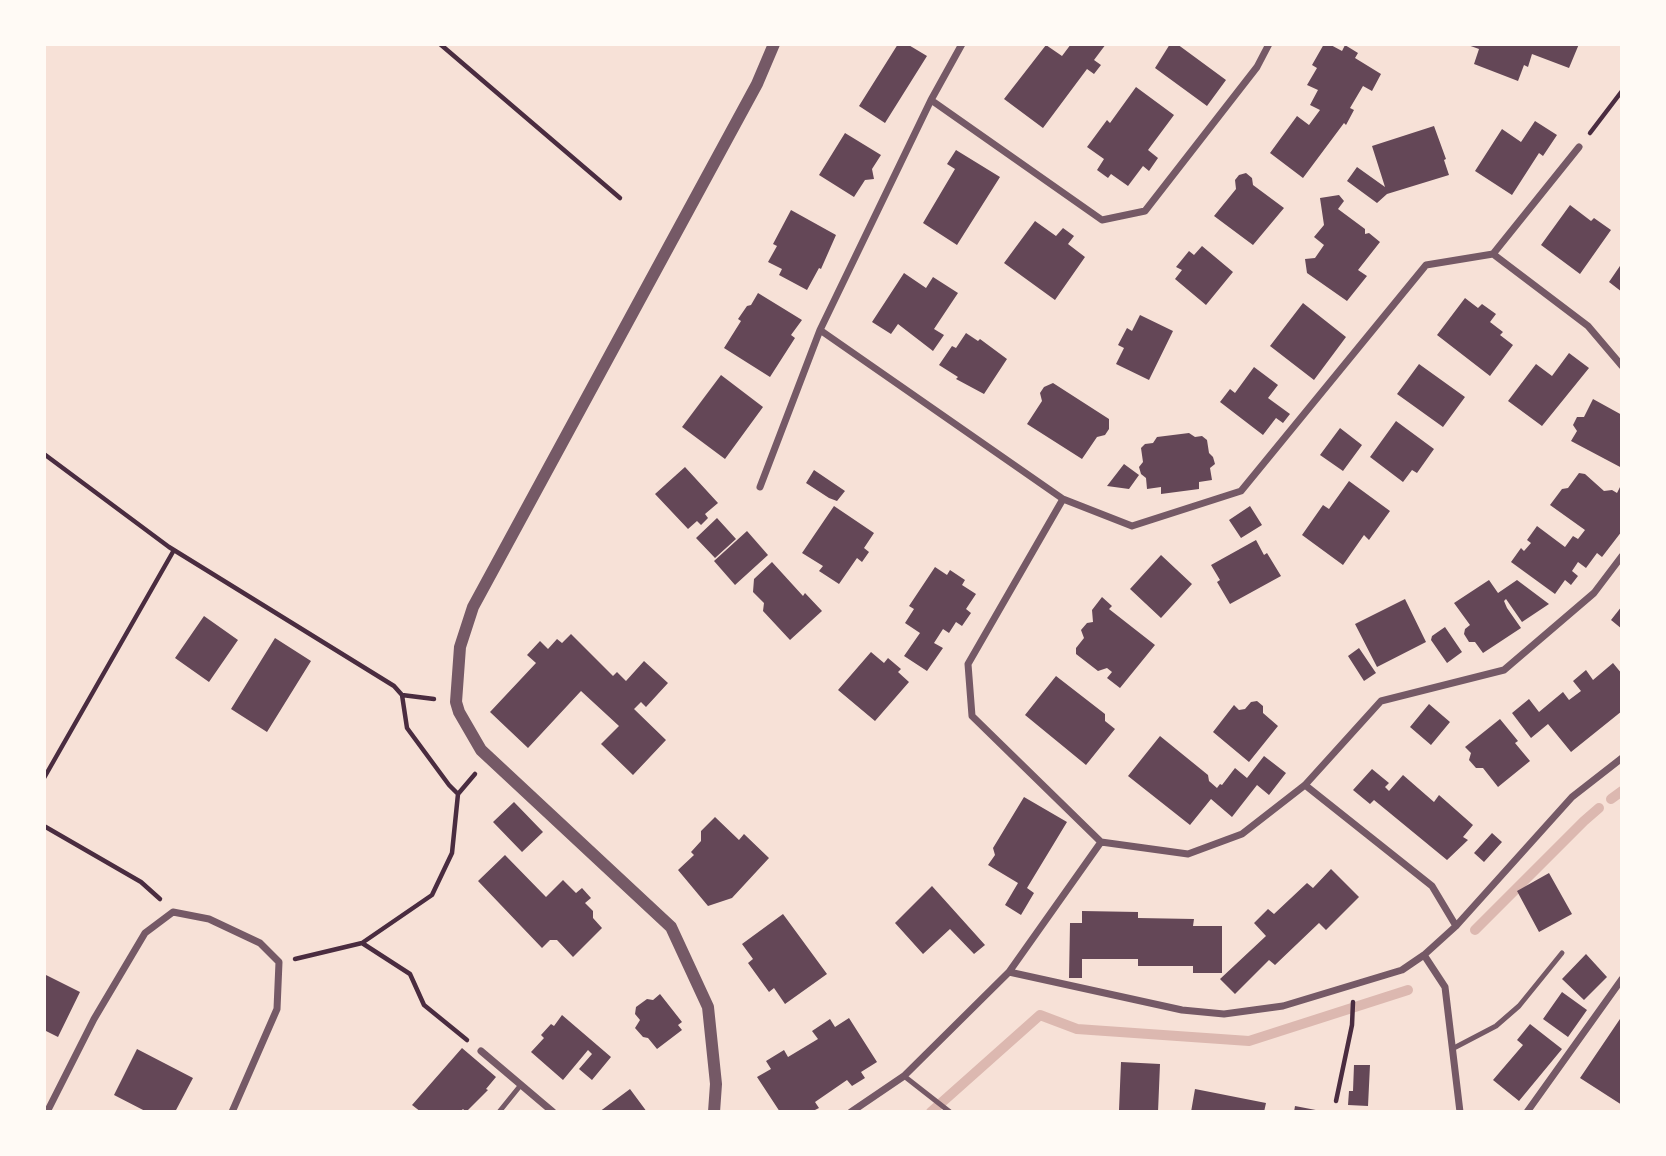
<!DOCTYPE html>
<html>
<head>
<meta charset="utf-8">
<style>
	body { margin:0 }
	#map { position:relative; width:1666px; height:1156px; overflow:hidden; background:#f7e1d7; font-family:Jost,sans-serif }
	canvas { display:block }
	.frame { position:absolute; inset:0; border:46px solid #fffaf5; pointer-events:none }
</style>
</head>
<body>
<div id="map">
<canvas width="1666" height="1156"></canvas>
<div class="frame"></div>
</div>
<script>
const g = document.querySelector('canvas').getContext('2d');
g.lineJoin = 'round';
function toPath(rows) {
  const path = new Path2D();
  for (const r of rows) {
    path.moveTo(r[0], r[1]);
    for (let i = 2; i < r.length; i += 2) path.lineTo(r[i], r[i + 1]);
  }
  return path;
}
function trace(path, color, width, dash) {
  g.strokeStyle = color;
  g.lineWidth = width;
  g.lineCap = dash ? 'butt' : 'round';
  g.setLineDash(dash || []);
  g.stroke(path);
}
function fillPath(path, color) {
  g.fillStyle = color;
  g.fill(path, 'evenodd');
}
const stream = toPath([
	[1611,799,1622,791],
	[1475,930,1584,821,1599,808],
	[931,1112,1040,1015,1077,1029,1249,1041,1408,990]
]);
const building = toPath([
	[898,44,907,44,927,56,885,123,859,106],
	[1071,44,1106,44,1094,60,1101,65,1094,74,1087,69,1043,128,1004,99,1046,45,1062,56],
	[1170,44,1177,44,1226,80,1207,106,1155,68],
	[1324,44,1329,44,1342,51,1345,45,1358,53,1355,58,1381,74,1372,91,1363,86,1350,108,1354,110,1346,125,1344,123,1303,178,1270,153,1297,116,1309,125,1320,110,1310,105,1318,90,1307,85,1317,68,1312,65],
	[1465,44,1579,44,1569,68,1532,54,1528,67,1524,65,1518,81,1474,64,1479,49],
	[1136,87,1174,115,1148,150,1158,158,1149,171,1143,166,1128,186,1111,174,1108,178,1097,170,1104,159,1087,147,1107,120,1110,123],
	[1535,121,1557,135,1543,156,1539,153,1512,195,1475,171,1502,129,1521,142],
	[1434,126,1446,159,1444,160,1449,175,1387,194,1377,203,1347,181,1357,167,1385,187,1372,146],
	[845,133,881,155,872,169,874,179,865,180,854,197,819,175],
	[956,150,1000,177,957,245,923,223,955,169,947,164],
	[1246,173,1252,178,1253,185,1284,208,1253,245,1214,216,1236,189,1235,180,1239,175],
	[1339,195,1344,201,1338,209,1365,229,1365,234,1369,233,1380,242,1358,270,1367,276,1347,301,1307,273,1305,259,1315,258,1324,245,1314,237,1324,225,1320,198],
	[1570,205,1591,221,1594,218,1611,230,1580,274,1541,245],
	[791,210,836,235,821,269,819,268,807,290,779,275,782,269,768,262,777,246,773,244],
	[1035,221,1056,236,1063,228,1074,236,1068,244,1085,257,1055,300,1004,263],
	[1202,246,1233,272,1206,305,1175,279,1182,270,1176,267,1189,251,1194,255],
	[1622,263,1622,292,1609,282],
	[904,273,926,288,933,277,958,293,934,329,944,335,933,351,898,324,891,334,872,322],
	[758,293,802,320,791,335,795,338,770,377,724,348,741,321,738,319,747,306,751,305],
	[1465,298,1478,308,1482,304,1496,314,1490,322,1503,332,1500,335,1513,345,1490,376,1437,335],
	[1303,303,1346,337,1314,380,1270,346],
	[1140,315,1173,331,1149,380,1116,364,1124,348,1118,345,1127,328,1132,331],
	[966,333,978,341,980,339,1007,359,984,394,956,379,958,377,939,365,952,346,956,348],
	[1569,353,1589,368,1542,426,1508,401,1536,364,1552,376],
	[1419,364,1465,397,1443,427,1397,394],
	[1254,367,1278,385,1268,398,1290,414,1283,423,1276,418,1263,435,1220,402,1230,389,1235,393],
	[721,375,763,407,725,459,682,427],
	[1053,383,1109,419,1109,429,1105,435,1097,437,1082,459,1027,424,1042,401,1040,393,1044,387],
	[1593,399,1622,415,1622,468,1571,441,1577,431,1573,425,1577,417,1584,417],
	[1396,421,1434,449,1417,473,1412,470,1403,482,1370,457],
	[1340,428,1362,445,1343,471,1320,455],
	[1189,433,1195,437,1202,436,1207,440,1209,453,1213,457,1215,464,1210,468,1212,480,1199,482,1199,489,1161,494,1161,487,1147,489,1146,478,1141,474,1139,467,1143,462,1141,448,1145,444,1153,443,1157,437],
	[1124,464,1139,475,1129,489,1107,486],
	[685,467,718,503,705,514,708,518,701,525,697,521,688,529,655,494],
	[814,470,845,491,837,501,829,498,806,483],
	[1579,473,1585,474,1604,491,1612,490,1617,493,1622,483,1622,531,1602,557,1597,553,1586,568,1578,562,1572,571,1578,576,1571,585,1565,580,1555,594,1511,562,1521,548,1524,551,1531,543,1527,540,1537,526,1565,547,1573,536,1578,539,1585,530,1550,505,1562,489,1568,488],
	[1349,481,1390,511,1369,540,1364,535,1343,565,1302,535,1323,505,1329,509],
	[834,506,874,533,864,548,869,552,862,562,857,558,839,584,819,571,823,566,802,553],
	[1250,506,1262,525,1241,538,1229,520],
	[717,518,736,539,715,558,696,538],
	[747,531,768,555,735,585,714,561],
	[1256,540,1264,555,1267,553,1281,576,1230,604,1217,582,1220,580,1211,565],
	[1161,555,1192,584,1161,618,1130,589],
	[772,562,803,596,805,593,822,611,790,640,763,611,764,603,753,592,754,579],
	[935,567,947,575,950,570,965,580,962,585,976,594,966,609,971,613,962,626,956,622,949,633,943,629,934,643,943,648,927,671,904,656,920,633,905,623,914,609,909,606],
	[1489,580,1498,593,1517,580,1549,604,1522,622,1506,599,1504,601,1507,608,1521,628,1483,653,1475,642,1469,642,1464,634,1465,629,1470,625,1454,603],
	[1102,597,1112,606,1109,609,1155,645,1120,688,1107,678,1112,672,1107,668,1098,671,1076,654,1076,648,1084,638,1081,630,1087,623,1093,622,1092,610],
	[1405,599,1426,642,1377,667,1355,624],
	[1622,606,1622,629,1611,620],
	[204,616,238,640,209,682,175,658],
	[1445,627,1462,652,1447,663,1431,640,1432,636],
	[571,634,613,676,617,672,626,681,644,661,668,683,646,707,641,702,634,709,666,740,633,775,601,744,619,726,581,691,528,748,490,712,536,663,527,655,540,641,548,649,557,639,562,643],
	[275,638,311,661,267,732,231,709],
	[1359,648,1376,673,1364,681,1348,656],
	[871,652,884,663,888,658,901,669,898,672,909,682,875,721,838,690],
	[1613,663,1622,674,1622,711,1571,752,1548,724,1531,738,1512,713,1529,699,1539,712,1563,692,1569,700,1581,691,1573,681,1586,670,1593,680],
	[1056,676,1105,714,1105,721,1115,729,1086,765,1025,715],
	[1257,701,1263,706,1263,713,1278,726,1249,762,1213,732,1234,705,1239,710,1245,709,1251,702],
	[1429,704,1450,722,1431,745,1410,727],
	[1500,719,1518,741,1515,743,1530,761,1498,787,1483,768,1476,768,1469,760,1471,753,1465,747],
	[1160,736,1208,775,1209,781,1217,788,1220,784,1222,785,1235,768,1247,778,1264,756,1286,773,1269,795,1257,785,1232,817,1211,799,1190,825,1128,776],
	[1372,769,1389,783,1385,787,1389,791,1403,775,1434,802,1439,795,1473,825,1463,837,1468,840,1447,860,1374,800,1370,804,1353,790],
	[1024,797,1067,822,1027,888,1034,893,1021,915,1005,905,1018,883,988,865,995,855,993,848],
	[514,802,543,832,522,852,493,822],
	[715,817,739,840,744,834,769,858,732,898,708,906,678,870,694,855,691,852,701,841,701,831],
	[1492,833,1502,842,1484,862,1474,853],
	[505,855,546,897,563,880,576,893,582,888,591,898,585,903,593,911,593,918,602,928,573,957,557,940,550,940,542,948,478,881],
	[1331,869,1359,897,1326,930,1319,923,1275,965,1269,960,1235,994,1220,979,1266,936,1254,923,1268,909,1274,914,1307,883,1313,888],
	[1549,873,1572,914,1539,932,1517,891],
	[932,886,985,945,974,954,950,929,923,954,895,923],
	[1082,911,1138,912,1138,918,1194,919,1193,926,1222,926,1222,973,1193,973,1193,966,1138,966,1138,959,1082,959,1082,978,1069,978,1070,923,1082,923],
	[783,914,827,974,785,1004,774,988,769,992,748,963,753,959,742,944],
	[1586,954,1607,977,1584,1000,1562,979],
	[44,974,80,992,58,1037,44,1030],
	[1562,992,1587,1010,1568,1037,1543,1019],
	[660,994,682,1022,678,1025,682,1030,657,1049,648,1038,643,1037,635,1028,640,1020,635,1014,636,1007,647,999,653,1000],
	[562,1015,611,1057,592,1080,579,1069,592,1054,588,1050,563,1080,531,1052,544,1038,541,1035,551,1024,554,1026],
	[1622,1016,1622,1105,1580,1078],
	[849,1018,877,1062,861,1072,865,1078,852,1086,847,1080,815,1102,819,1108,811,1112,780,1112,757,1077,771,1069,766,1061,784,1050,788,1057,818,1039,812,1031,830,1019,835,1027],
	[1530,1024,1562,1049,1519,1101,1493,1080,1523,1045,1517,1040],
	[462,1048,496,1077,486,1089,488,1090,466,1112,463,1109,460,1112,421,1112,412,1105],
	[137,1049,193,1078,175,1112,147,1112,114,1095],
	[1121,1062,1160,1064,1158,1112,1119,1110],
	[1354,1065,1370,1065,1368,1106,1348,1105,1349,1091,1353,1091],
	[630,1089,647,1112,599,1112],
	[1195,1089,1266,1103,1264,1112,1191,1112],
	[1295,1106,1321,1111,1321,1112,1294,1112]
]);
const path = toPath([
	[440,44,620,198],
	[1590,133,1622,91],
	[44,454,169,547,394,686,402,695,434,699],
	[402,695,407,728,449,785,458,794],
	[44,778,174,550],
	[44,826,141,882,160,899],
	[362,943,410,974,424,1005,467,1040],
	[295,959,362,943,432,895,452,853,458,794,475,774],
	[1336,1101,1352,1025,1353,1002]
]);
const service = toPath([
	[1452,1049,1496,1026,1519,1006,1562,953],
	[904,1076,950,1112],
	[499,1112,520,1086]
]);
const minor = toPath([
	[931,100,1102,220,1145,211,1257,67,1269,44],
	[1493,254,1579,147],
	[820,330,1063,499,1132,526,1241,491,1426,265,1493,254,1588,326,1622,366],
	[760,487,820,330,931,100,962,44],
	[1063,499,968,664,972,716,1101,842],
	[1305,785,1432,886,1456,926],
	[1424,955,1445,987,1460,1112],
	[1009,972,1182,1010,1224,1014,1283,1006,1402,970,1424,955,1456,926,1572,797,1622,758],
	[481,1051,553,1112],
	[47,1112,94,1019,145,933,173,912,209,919,260,943,279,962,277,1009,232,1112],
	[851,1112,904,1076,1009,972,1101,842,1188,854,1242,834,1305,785,1381,701,1504,670,1594,593,1622,556],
	[1527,1112,1622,979]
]);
const tertiary = toPath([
	[714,1112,716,1084,708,1007,671,927,481,750,459,712,456,702,460,647,473,607,757,84,774,44]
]);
trace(stream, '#dcb8b0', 10);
fillPath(building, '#644757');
trace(path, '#4a2c40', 4.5);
trace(service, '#755966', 5);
trace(minor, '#755966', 7);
trace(tertiary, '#755966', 12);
</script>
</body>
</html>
